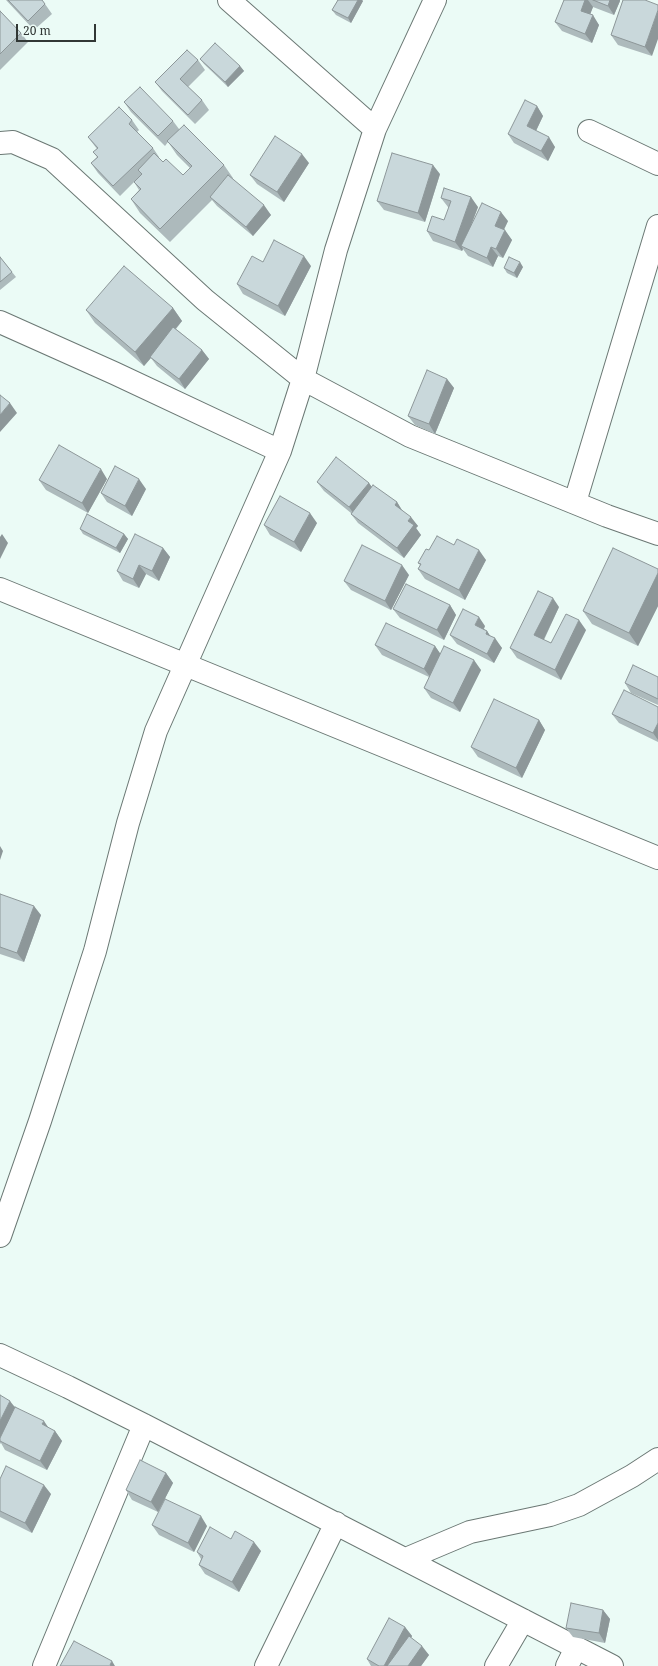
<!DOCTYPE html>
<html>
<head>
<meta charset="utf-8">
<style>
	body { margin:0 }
	#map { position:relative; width:658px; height:1666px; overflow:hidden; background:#ebfbf6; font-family:"Noto Serif",serif }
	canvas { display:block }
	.scale { position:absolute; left:16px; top:24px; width:80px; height:18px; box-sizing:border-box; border:2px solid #313735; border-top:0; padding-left:5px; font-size:12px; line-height:14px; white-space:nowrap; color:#313735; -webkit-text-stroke:3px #ebfbf6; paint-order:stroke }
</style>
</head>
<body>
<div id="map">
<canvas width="658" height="1666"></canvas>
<div class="scale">20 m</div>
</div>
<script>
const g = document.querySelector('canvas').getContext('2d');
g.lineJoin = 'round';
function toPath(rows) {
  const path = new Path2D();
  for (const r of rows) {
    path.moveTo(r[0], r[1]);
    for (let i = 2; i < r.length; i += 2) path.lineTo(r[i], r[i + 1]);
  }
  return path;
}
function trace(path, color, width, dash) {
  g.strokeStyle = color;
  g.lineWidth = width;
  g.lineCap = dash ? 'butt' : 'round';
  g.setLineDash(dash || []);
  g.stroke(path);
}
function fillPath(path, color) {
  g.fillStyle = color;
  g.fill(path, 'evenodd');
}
const minor = toPath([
	[229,0,375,129],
	[589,131,658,164],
	[0,143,13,142,52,159,205,300,303,379,410,436,607,516,658,534],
	[0,322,114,373,280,451],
	[575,502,658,226],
	[0,589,658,858],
	[0,1236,40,1121,95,951,128,823,156,731,280,451,303,379,336,250,375,129,435,0],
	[0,1355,68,1387,144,1425,612,1666],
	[406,1559,470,1532,550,1515,579,1505,632,1476,658,1459],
	[44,1666,144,1425],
	[266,1666,336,1523],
	[496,1666,523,1620],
	[567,1666,576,1648]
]);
const wall = toPath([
	[6,0,42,0,45,4,52,14,34,30],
	[338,0,362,0,363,1,351,23,336,15,332,10],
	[564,0,620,0,620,1,614,15,593,7,590,14,599,25,592,43,562,31,555,22],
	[623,0,652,56,618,45,611,35],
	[0,11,21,33,28,42,0,70],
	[200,59,240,66,244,71,228,87,204,64],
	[198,60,205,70,188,87,202,100,209,110,195,124,162,91,155,82],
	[124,102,173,121,179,129,224,165,233,178,233,179,271,215,253,236,217,206,212,200,170,242,140,213,131,199,139,190,134,182,120,196,98,173,91,163,97,157,93,152,97,149,88,137,132,120,139,130,137,132,153,148,159,157,159,158,163,162,183,175,190,168,177,155,168,142,165,146,131,112],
	[537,106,543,116,536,131,555,147,548,161,514,143,508,134],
	[309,163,284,202,257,184,250,175],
	[440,174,425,222,384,210,377,201],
	[441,198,478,207,471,225,508,221,504,230,512,240,503,258,498,256,493,267,468,256,463,249,462,251,433,241,427,231,444,220,449,208,448,207],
	[0,257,16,277,0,290],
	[263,262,311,266,285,316,243,294,237,284],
	[523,267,517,278,507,273,504,268],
	[173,308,182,321,176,329,202,350,209,359,185,389,157,366,151,358,144,366,95,323,86,310],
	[447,379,454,388,435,434,415,425,408,416],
	[107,479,88,513,46,490,39,480],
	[317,482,369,483,371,486,397,502,402,510,418,526,416,528,421,535,404,558,358,523,351,514,351,513,324,491],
	[146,489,132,516,107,502,101,493],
	[317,523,301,552,270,535,264,525],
	[80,529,124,534,128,539,120,553,83,534],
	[454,545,486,560,465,600,425,579,418,569,420,565,418,563,429,550],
	[163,548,170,557,159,581,146,574,139,588,123,581,117,571],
	[658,569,658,606,638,646,592,624,583,611],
	[409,575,391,610,351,590,344,581],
	[450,605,456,615,444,640,400,618,393,609],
	[559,607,544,640,551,643,586,630,561,680,517,658,510,648],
	[485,626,484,629,487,631,490,636,502,648,494,663,457,644,450,635],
	[375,645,435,646,440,654,481,670,460,712,431,698,424,688,429,677,382,655],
	[658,677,658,705,631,693,625,683],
	[658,707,658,742,619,723,612,714],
	[539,720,545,730,522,778,478,757,471,747],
	[0,894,41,915,24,962,0,954],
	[0,1395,15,1407,48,1428,55,1431,62,1441,47,1470,5,1450,1,1443,0,1444],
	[166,1473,173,1483,158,1512,132,1500,126,1490],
	[0,1479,51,1494,32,1533,0,1517],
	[152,1525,207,1526,194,1552,159,1535],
	[231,1539,261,1551,239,1592,205,1574,199,1565,201,1559,197,1552],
	[603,1610,610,1619,605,1643,573,1637,566,1628],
	[405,1627,412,1636,411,1638,429,1655,421,1666,371,1666,367,1659]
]);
const shadedWall = toPath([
	[358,0,362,0,363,1,351,23,348,18],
	[585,0,588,0,593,7,588,20,581,11],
	[610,0,620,0,620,1,614,15,608,6],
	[658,10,658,39,652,56,645,47],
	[593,15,599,25,592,43,585,34],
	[240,66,244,71,228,87,225,82],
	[537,106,543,116,534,135,527,126],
	[549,137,555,147,548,161,541,151],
	[302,154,309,163,284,202,277,192],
	[433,165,440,174,425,222,418,213],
	[471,197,478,207,463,247,461,246,463,249,462,251,455,242],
	[264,205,271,215,253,236,246,227],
	[501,212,508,221,501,235,495,226],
	[505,230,512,240,503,258,496,249],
	[491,247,498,256,493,267,487,258],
	[304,256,311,266,285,316,278,306],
	[520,262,523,267,517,278,514,273],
	[173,308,182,321,144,366,135,352],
	[202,350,209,359,185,389,179,379],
	[447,379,454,388,435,434,429,424],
	[10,403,17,413,0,432,0,415],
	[101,469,107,479,88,513,82,503],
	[139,479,146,489,132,516,125,506],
	[369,483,376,493,356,517,349,507],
	[397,502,403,512,395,505],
	[310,513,317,523,301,552,294,542],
	[411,517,418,526,416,528,421,535,404,558,397,548,408,521],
	[2,534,8,543,0,559,0,537],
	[124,534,128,539,120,553,116,548],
	[163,548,170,557,159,581,152,571],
	[479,550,486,560,465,600,459,590],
	[139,565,146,574,139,588,133,579],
	[402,565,409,575,391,610,385,601],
	[658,573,658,606,638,646,629,633],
	[553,598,559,607,541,645,534,635],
	[450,605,456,615,444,640,437,630],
	[479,617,485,626,481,634,475,625],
	[579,620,586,630,561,680,555,670],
	[487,631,493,640,495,638,502,648,494,663,487,654,486,634],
	[435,646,442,656,431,678,424,669],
	[474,660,481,670,460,712,453,703],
	[539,720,545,730,522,778,516,768],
	[658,723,658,740,653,733],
	[0,846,3,851,0,860],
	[34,906,41,915,24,962,17,953],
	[10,1401,17,1410,0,1441,0,1421],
	[44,1421,50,1430,42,1424],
	[55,1431,62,1441,47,1470,40,1461],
	[166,1473,173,1483,158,1512,151,1502],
	[44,1485,51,1494,32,1533,25,1523],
	[201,1516,207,1526,194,1552,188,1543],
	[254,1542,261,1551,239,1592,232,1582],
	[603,1610,610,1619,605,1643,599,1633],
	[405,1627,412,1636,396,1666,384,1666],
	[422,1646,429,1655,421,1666,408,1666],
	[112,1661,115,1666,111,1666,110,1665]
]);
const building = toPath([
	[8,0,42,0,45,4,28,21,8,0],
	[338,0,358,0,348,18,332,10,338,0],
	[564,0,585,0,581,11,593,15,585,34,555,22,564,0],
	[593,0,610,0,608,6,593,0],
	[623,0,645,0,658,5,658,10,645,47,611,35,623,0],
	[0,11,21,33,0,54,0,11],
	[215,43,240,66,225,82,200,59,215,43],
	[187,50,198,60,180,79,202,100,188,115,155,82,187,50],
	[140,87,173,121,158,136,124,102,140,87],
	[525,100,537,106,527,126,549,137,541,151,508,134,525,100],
	[119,107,132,120,129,124,153,148,113,186,91,163,98,157,93,152,98,148,88,137,119,107],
	[184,125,224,165,160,229,131,199,141,189,134,182,142,174,138,170,154,153,163,162,166,159,183,175,192,166,167,141,184,125],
	[275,136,302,154,277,192,250,175,275,136],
	[392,153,433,165,418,213,377,201,392,153],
	[228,175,264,205,246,227,210,197,228,175],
	[444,188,471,197,455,242,427,231,432,216,444,220,451,201,441,198,444,188],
	[482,203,501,212,495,226,505,230,496,249,491,247,487,258,461,246,482,203],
	[274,240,304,256,278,306,237,284,252,256,263,262,274,240],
	[0,257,12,272,0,282,0,257],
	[509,257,520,262,514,273,504,268,509,257],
	[124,266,173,308,135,352,86,310,124,266],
	[173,327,202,350,179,379,150,357,173,327],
	[427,370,447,379,429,424,408,416,427,370],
	[0,395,10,403,0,415,0,395],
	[59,445,101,469,82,503,39,480,59,445],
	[336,457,369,483,349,507,317,482,336,457],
	[115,466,139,479,125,506,101,493,115,466],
	[373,485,397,502,395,505,411,517,408,521,414,525,397,548,351,514,373,485],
	[280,496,310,513,294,542,264,525,280,496],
	[87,514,124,534,116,548,80,529,87,514],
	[135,534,163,548,152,571,139,565,133,579,117,571,135,534],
	[437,536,454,545,457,539,479,550,459,590,418,569,421,564,418,563,426,549,429,550,437,536],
	[362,545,402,565,385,601,344,581,362,545],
	[613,548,658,569,658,573,629,633,583,611,613,548],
	[406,584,450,605,437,630,393,609,406,584],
	[538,591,553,598,534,635,551,643,566,614,579,620,555,670,510,648,538,591],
	[463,609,479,617,475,625,487,631,486,634,495,638,487,654,450,635,463,609],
	[386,623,435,646,424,669,375,645,386,623],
	[444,646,474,660,453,703,424,688,444,646],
	[633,665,658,677,658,699,625,683,633,665],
	[624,690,658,707,658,723,653,733,612,714,624,690],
	[494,699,539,720,516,768,471,747,494,699],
	[0,894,34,906,17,953,0,947,0,894],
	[0,1395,10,1401,0,1421,0,1395],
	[15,1407,44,1421,42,1424,55,1431,40,1461,0,1441,0,1438,15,1407],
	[140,1460,166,1473,151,1502,126,1490,140,1460],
	[6,1466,44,1485,25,1523,0,1511,0,1479,6,1466],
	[165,1499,201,1516,188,1543,152,1525,165,1499],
	[210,1527,231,1539,235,1531,254,1542,232,1582,199,1565,203,1556,197,1552,210,1527],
	[571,1603,603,1610,599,1633,566,1628,571,1603],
	[389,1618,405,1627,384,1666,379,1666,367,1659,389,1618],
	[409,1636,422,1646,408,1666,387,1666,409,1636],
	[74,1641,112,1661,110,1665,112,1666,60,1666,74,1641]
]);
trace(minor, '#6b7874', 24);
trace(minor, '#fff', 22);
fillPath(wall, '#adbabc');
fillPath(shadedWall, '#8d9799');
fillPath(building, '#c9d8db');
trace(building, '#8d9799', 1);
</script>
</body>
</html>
